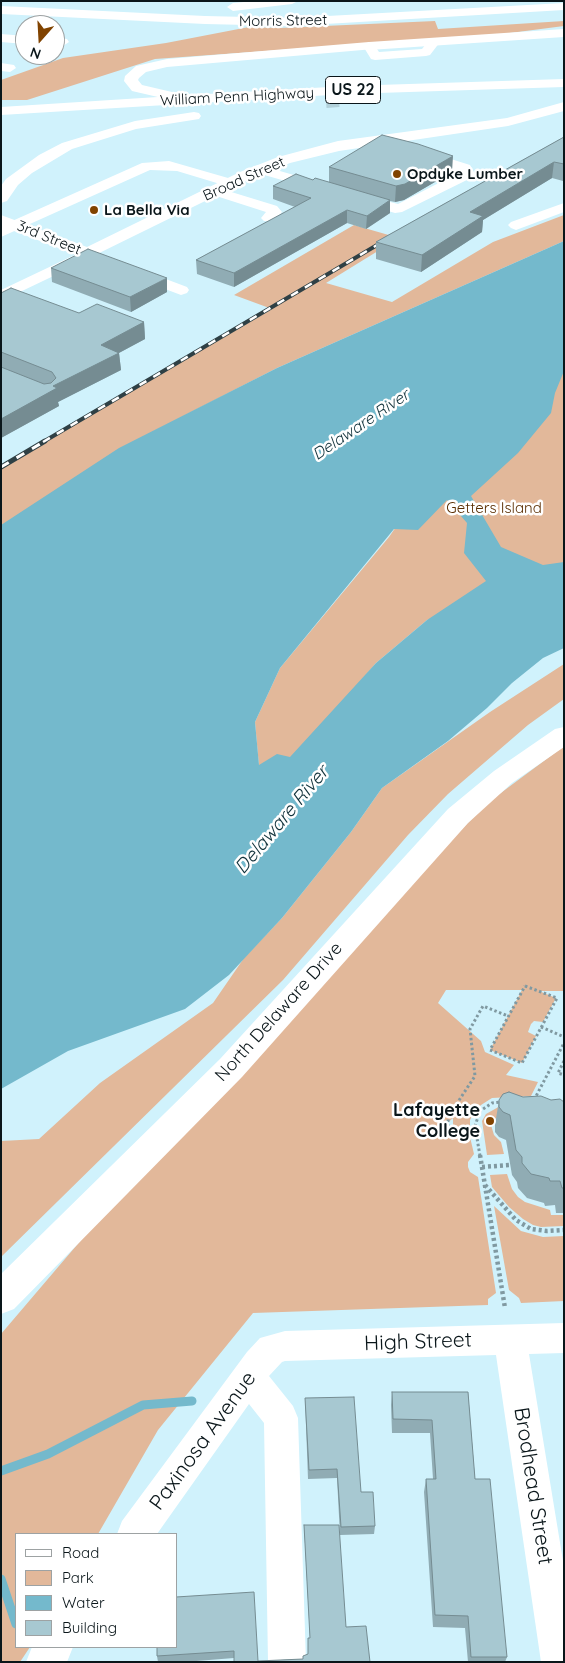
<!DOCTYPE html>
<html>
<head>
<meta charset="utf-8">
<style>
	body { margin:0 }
	#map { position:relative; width:565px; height:1663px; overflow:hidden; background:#d0f2fc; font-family:Quicksand,sans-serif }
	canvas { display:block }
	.frame { position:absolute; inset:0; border:2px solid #0a161a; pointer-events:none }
	.legend { position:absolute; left:15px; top:1533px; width:162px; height:115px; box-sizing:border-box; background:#fff; border:1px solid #9da2a3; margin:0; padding:6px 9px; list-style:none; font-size:15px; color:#0a161a }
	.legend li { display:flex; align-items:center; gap:10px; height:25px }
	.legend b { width:25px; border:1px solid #9da2a3 }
	.north { position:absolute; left:15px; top:15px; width:50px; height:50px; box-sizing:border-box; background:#fff; border:1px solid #9da2a3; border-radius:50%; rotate:199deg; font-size:14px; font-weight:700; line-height:20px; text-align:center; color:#0a161a }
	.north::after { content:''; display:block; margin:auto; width:18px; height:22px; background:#814300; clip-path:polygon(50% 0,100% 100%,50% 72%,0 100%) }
</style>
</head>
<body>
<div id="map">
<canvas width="565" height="1663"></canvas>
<div class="frame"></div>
<ul class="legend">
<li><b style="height:6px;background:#fff"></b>Road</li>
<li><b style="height:14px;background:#e2b89a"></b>Park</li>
<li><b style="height:14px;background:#74b9cc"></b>Water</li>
<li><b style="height:14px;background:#a7c8d1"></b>Building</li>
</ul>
<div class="north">N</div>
</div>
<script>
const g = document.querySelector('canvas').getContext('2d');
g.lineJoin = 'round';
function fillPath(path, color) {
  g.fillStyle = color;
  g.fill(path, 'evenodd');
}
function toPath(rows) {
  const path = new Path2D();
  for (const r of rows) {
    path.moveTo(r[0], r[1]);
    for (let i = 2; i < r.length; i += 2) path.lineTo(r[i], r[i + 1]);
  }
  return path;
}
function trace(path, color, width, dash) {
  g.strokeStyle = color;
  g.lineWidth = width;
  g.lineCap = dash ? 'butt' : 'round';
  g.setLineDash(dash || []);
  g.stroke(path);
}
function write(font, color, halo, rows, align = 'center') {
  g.font = font + ' Quicksand,sans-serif';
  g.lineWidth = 5;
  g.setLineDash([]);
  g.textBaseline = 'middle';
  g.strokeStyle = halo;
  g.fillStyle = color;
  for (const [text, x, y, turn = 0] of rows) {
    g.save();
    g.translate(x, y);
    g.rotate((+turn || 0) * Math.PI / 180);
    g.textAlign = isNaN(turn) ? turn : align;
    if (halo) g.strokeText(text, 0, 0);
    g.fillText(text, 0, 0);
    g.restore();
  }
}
const green = toPath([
	[435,21,438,29,564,21,564,26,502,34,155,59,27,100,1,100,1,80,63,58,166,43,249,27,280,28],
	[564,215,564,241,277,368,125,446,1,526,1,467,272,309,234,295,354,225,399,238,326,283,392,302,493,242],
	[564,368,564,574,427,620,376,663,237,826,259,766,255,722,280,668,389,537,440,463],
	[564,664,564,699,528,725,448,794,408,835,283,980,1,1257,1,1141,39,1139,100,1083,213,1003,244,958,282,918,351,832,382,788,490,712],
	[564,746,564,991,539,991,556,998,543,1022,534,1021,531,1024,528,1032,536,1036,522,1063,490,1050,522,990,446,990,438,1003,481,1041,485,1052,514,1065,506,1075,538,1082,531,1096,492,1098,481,1105,475,1111,470,1120,470,1130,453,1131,453,1118,443,1127,445,1138,470,1137,474,1154,468,1162,468,1167,470,1172,478,1177,496,1293,488,1299,488,1305,253,1313,158,1430,98,1534,16,1534,16,1647,30,1647,20,1662,1,1662,1,1334,105,1212,412,878,490,801],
	[502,1105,500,1115,495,1119,491,1125,494,1135,501,1142,504,1154,487,1155,482,1121,486,1114],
	[507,1174,512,1189,518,1197,525,1202,550,1210,551,1215,564,1215,564,1226,541,1227,533,1225,523,1219,509,1207,492,1187,490,1175],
	[494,1206,521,1231,543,1237,564,1236,564,1301,521,1303,519,1298,509,1290]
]);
const water = toPath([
	[564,241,564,371,555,393,551,413,518,453,471,496,501,547,543,565,564,562,564,648,543,658,512,683,487,708,448,741,382,788,351,832,282,918,229,975,185,1009,68,1051,1,1089,1,525,119,448,277,368],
	[447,500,467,523,464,553,486,581,427,620,376,663,290,757,277,754,259,765,255,722,280,668,394,529,418,530]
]);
const stream = toPath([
	[1,1471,48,1454,143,1405,192,1401],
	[1,1579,16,1624]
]);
const highwayTunnel = toPath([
	[326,101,339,100]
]);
const pathFar1 = toPath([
	[525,986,557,998,522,1063,490,1050,525,986],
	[541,1027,564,1037],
	[564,1061,558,1073,564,1075],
	[534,1100,564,1043],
	[477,1133,448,1133,448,1117,475,1076,470,1029,483,1006,508,1016],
	[480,1156,475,1126,480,1111,492,1103,501,1102]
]);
const path = toPath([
	[480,1155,505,1308],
	[482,1167,510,1165],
	[485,1185,516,1220,531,1229,547,1231,564,1230]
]);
const minor = toPath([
	[255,1,298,1,292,4,233,11,227,7,233,3,255,1],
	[564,3,564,10,291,26,205,24,1,14,1,6,205,16,291,18,564,3],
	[1,34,25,36,25,44,1,42,1,34],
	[55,37,67,39,69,42,63,46,55,45,55,37],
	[434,38,440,42,430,55,426,56,375,60,371,59,363,46,369,42,373,43,379,52,422,49,430,39,434,38],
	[1,63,14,65,16,68,10,72,1,71,1,63],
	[422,150,470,165,475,174,473,177,402,212,395,213,354,201,352,198,354,195,359,194,398,204,460,172,417,157,415,154,417,151,422,150],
	[169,161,235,180,237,183,235,186,230,187,177,171,150,170,1,237,1,226,142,163,169,161],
	[259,165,325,184,327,187,325,190,320,191,254,172,252,169,254,166,259,165],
	[215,187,277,206,282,212,274,221,264,221,261,218,266,212,210,194,208,191,210,188,215,187],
	[564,203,564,212,516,230,511,228,508,225,511,222,564,203],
	[81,252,87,254,89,257,87,260,1,301,1,290,81,252],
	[134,267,187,287,189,290,187,293,181,295,128,275,126,272,128,269,134,267],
	[564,1323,564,1353,529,1354,564,1567,564,1662,541,1662,496,1355,285,1361,282,1362,269,1376,293,1406,298,1418,306,1662,268,1662,264,1423,249,1404,157,1534,117,1534,122,1521,247,1352,260,1338,285,1331,564,1323],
	[32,1647,73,1647,67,1662,26,1662,32,1647]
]);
const major = toPath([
	[564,29,564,37,369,50,362,46,369,42,564,29],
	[564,102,564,111,508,126,339,151,290,163,252,178,87,259,1,226,1,215,87,247,240,172,278,157,338,141,507,118,564,102],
	[564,727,564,747,512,783,468,823,242,1077,14,1309,1,1314,1,1274,220,1059,448,809,494,771,555,729,564,727]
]);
const highway = toPath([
	[369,42,376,46,374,49,167,67,146,72,139,78,138,80,142,85,172,92,173,96,347,86,564,79,564,87,347,94,1,115,1,107,158,97,132,91,124,81,125,76,136,66,167,59,369,42],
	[194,112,199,113,201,116,199,119,136,129,72,149,32,173,18,185,7,201,1,203,1,186,6,179,39,155,62,143,135,121,194,112]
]);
const railFar1 = toPath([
	[43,442,389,238]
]);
const rail = toPath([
	[1,467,45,441]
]);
const wall = toPath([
	[564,137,564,180,563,181,552,178,483,220,482,232,421,272,376,259,376,242],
	[329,167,452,172,404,200,395,202,390,201,390,213,366,229,347,223,234,287,197,274,196,260,295,207,273,199,273,186,313,180,329,182],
	[51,268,167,292,131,312,52,282],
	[1,293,79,313,144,322,145,339,119,353,121,370,58,402,59,406,1,438],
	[523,1097,564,1102,564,1213,556,1213,555,1205,545,1206,544,1203,527,1198,518,1188,517,1182,512,1175,506,1140,499,1137,495,1132,495,1125,499,1100],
	[392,1392,468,1392,475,1479,507,1657,505,1662,468,1662,465,1628,433,1627,424,1492,426,1479,433,1479,430,1433,392,1433,391,1405],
	[305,1398,361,1492,375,1526,374,1534,340,1535,337,1478,308,1479],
	[304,1525,346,1627,370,1662,234,1662,234,1658,184,1662,158,1662,157,1656,176,1597,258,1661,303,1659,308,1654,308,1638,310,1638]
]);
const shadedWall = toPath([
	[453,156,452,172,404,200,395,202,396,186],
	[554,162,552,178,483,220,482,232,421,272,422,255,470,212],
	[390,200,390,213,366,229,367,216],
	[347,210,347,223,234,287,234,273],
	[167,278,167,292,131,312,130,297],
	[144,322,145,339,115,355,119,353,121,370,58,402,59,406,1,438,1,419,53,386,101,345]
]);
const building = toPath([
	[382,135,418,144,453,156,405,184,396,186,329,167,382,135],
	[564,137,564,164,554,162,470,212,483,216,422,255,376,242,564,137],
	[296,174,313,180,315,178,390,200,367,216,347,210,234,273,196,260,311,198,273,186,296,174],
	[88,249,167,278,130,297,51,268,88,249],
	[11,288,79,313,97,304,144,322,101,345,119,353,53,386,57,388,1,419,1,367,44,384,51,383,56,378,52,372,1,352,1,293,11,288],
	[509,1092,523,1097,541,1096,551,1100,560,1099,564,1102,564,1188,562,1188,560,1181,550,1181,549,1178,531,1174,522,1163,522,1157,516,1150,510,1115,503,1112,499,1107,499,1100,503,1094,509,1092],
	[392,1392,468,1392,475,1479,490,1479,507,1657,471,1657,468,1616,435,1615,426,1479,436,1479,432,1420,393,1419,392,1392],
	[354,1397,361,1492,373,1492,375,1526,341,1527,337,1469,309,1470,305,1398,354,1397],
	[304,1525,339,1525,346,1627,366,1626,370,1662,234,1662,234,1651,157,1656,157,1647,176,1647,176,1597,254,1592,258,1661,303,1659,303,1656,308,1654,308,1638,310,1638,304,1525]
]);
const markers = [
	[397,174,5,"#814300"],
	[94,210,5,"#814300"],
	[490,1121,5,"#814300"]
];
const farStreetnames = [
	["Morris Street",283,21,-1],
	["William Penn Highway",237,97,-3],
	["Broad Street",244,179,-24],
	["3rd Street",49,238,22]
];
const farPoinames = [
	["Opdyke Lumber",407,174],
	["La Bella Via",104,210]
];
const farParknames = [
	["Getters Island",494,508]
];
const shields = [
	[353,90,55]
];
const shieldNames = [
	["US 22",353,90]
];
const farWaternames = [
	["Delaware River",361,425,-34]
];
const streetNames = [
	["North Delaware Drive",279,1012,-48]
];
const poiNames = [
	["Lafayette",480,1111],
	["College",480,1132]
];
const waterNames = [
	["Delaware River",282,820,-50]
];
const nearStreetnames = [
	["High Street",418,1342,-2],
	["Paxinosa Avenue",203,1441,-54],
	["Brodhead Street",533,1486,81]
];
fillPath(green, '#e2b89a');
fillPath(water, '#74b9cc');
trace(stream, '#74b9cc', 9);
trace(highwayTunnel, '#b2d1da', 14, [14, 7]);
trace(pathFar1, '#8099a1', 3, [2.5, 2.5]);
trace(path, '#8099a1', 4.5, [3, 3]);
fillPath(minor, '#fff');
fillPath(major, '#fff');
fillPath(highway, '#fff');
trace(railFar1, '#2f4045', 4);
trace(rail, '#2f4045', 5);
trace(railFar1, '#fff', 2.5, [8]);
trace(rail, '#fff', 3, [9]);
fillPath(wall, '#90acb4');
fillPath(shadedWall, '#758c92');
fillPath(building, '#a7c8d1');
trace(building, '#758c92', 1);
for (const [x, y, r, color] of markers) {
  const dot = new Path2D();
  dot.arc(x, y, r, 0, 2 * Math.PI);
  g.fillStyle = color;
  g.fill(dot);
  trace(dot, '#fff', 2);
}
write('15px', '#0a161a', '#fff', farStreetnames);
write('bold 15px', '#0a161a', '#fff', farPoinames, 'left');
write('15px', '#592d00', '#fff', farParknames);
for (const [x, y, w] of shields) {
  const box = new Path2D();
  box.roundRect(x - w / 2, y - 13.5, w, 27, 4);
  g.fillStyle = '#fff';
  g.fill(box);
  trace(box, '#0a161a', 1);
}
write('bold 16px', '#0a161a', null, shieldNames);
write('italic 16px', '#10313a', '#fff', farWaternames);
write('18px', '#0a161a', '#fff', streetNames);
write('bold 18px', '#0a161a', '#fff', poiNames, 'right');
write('italic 19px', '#10313a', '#fff', waterNames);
write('21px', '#0a161a', '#fff', nearStreetnames);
</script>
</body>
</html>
